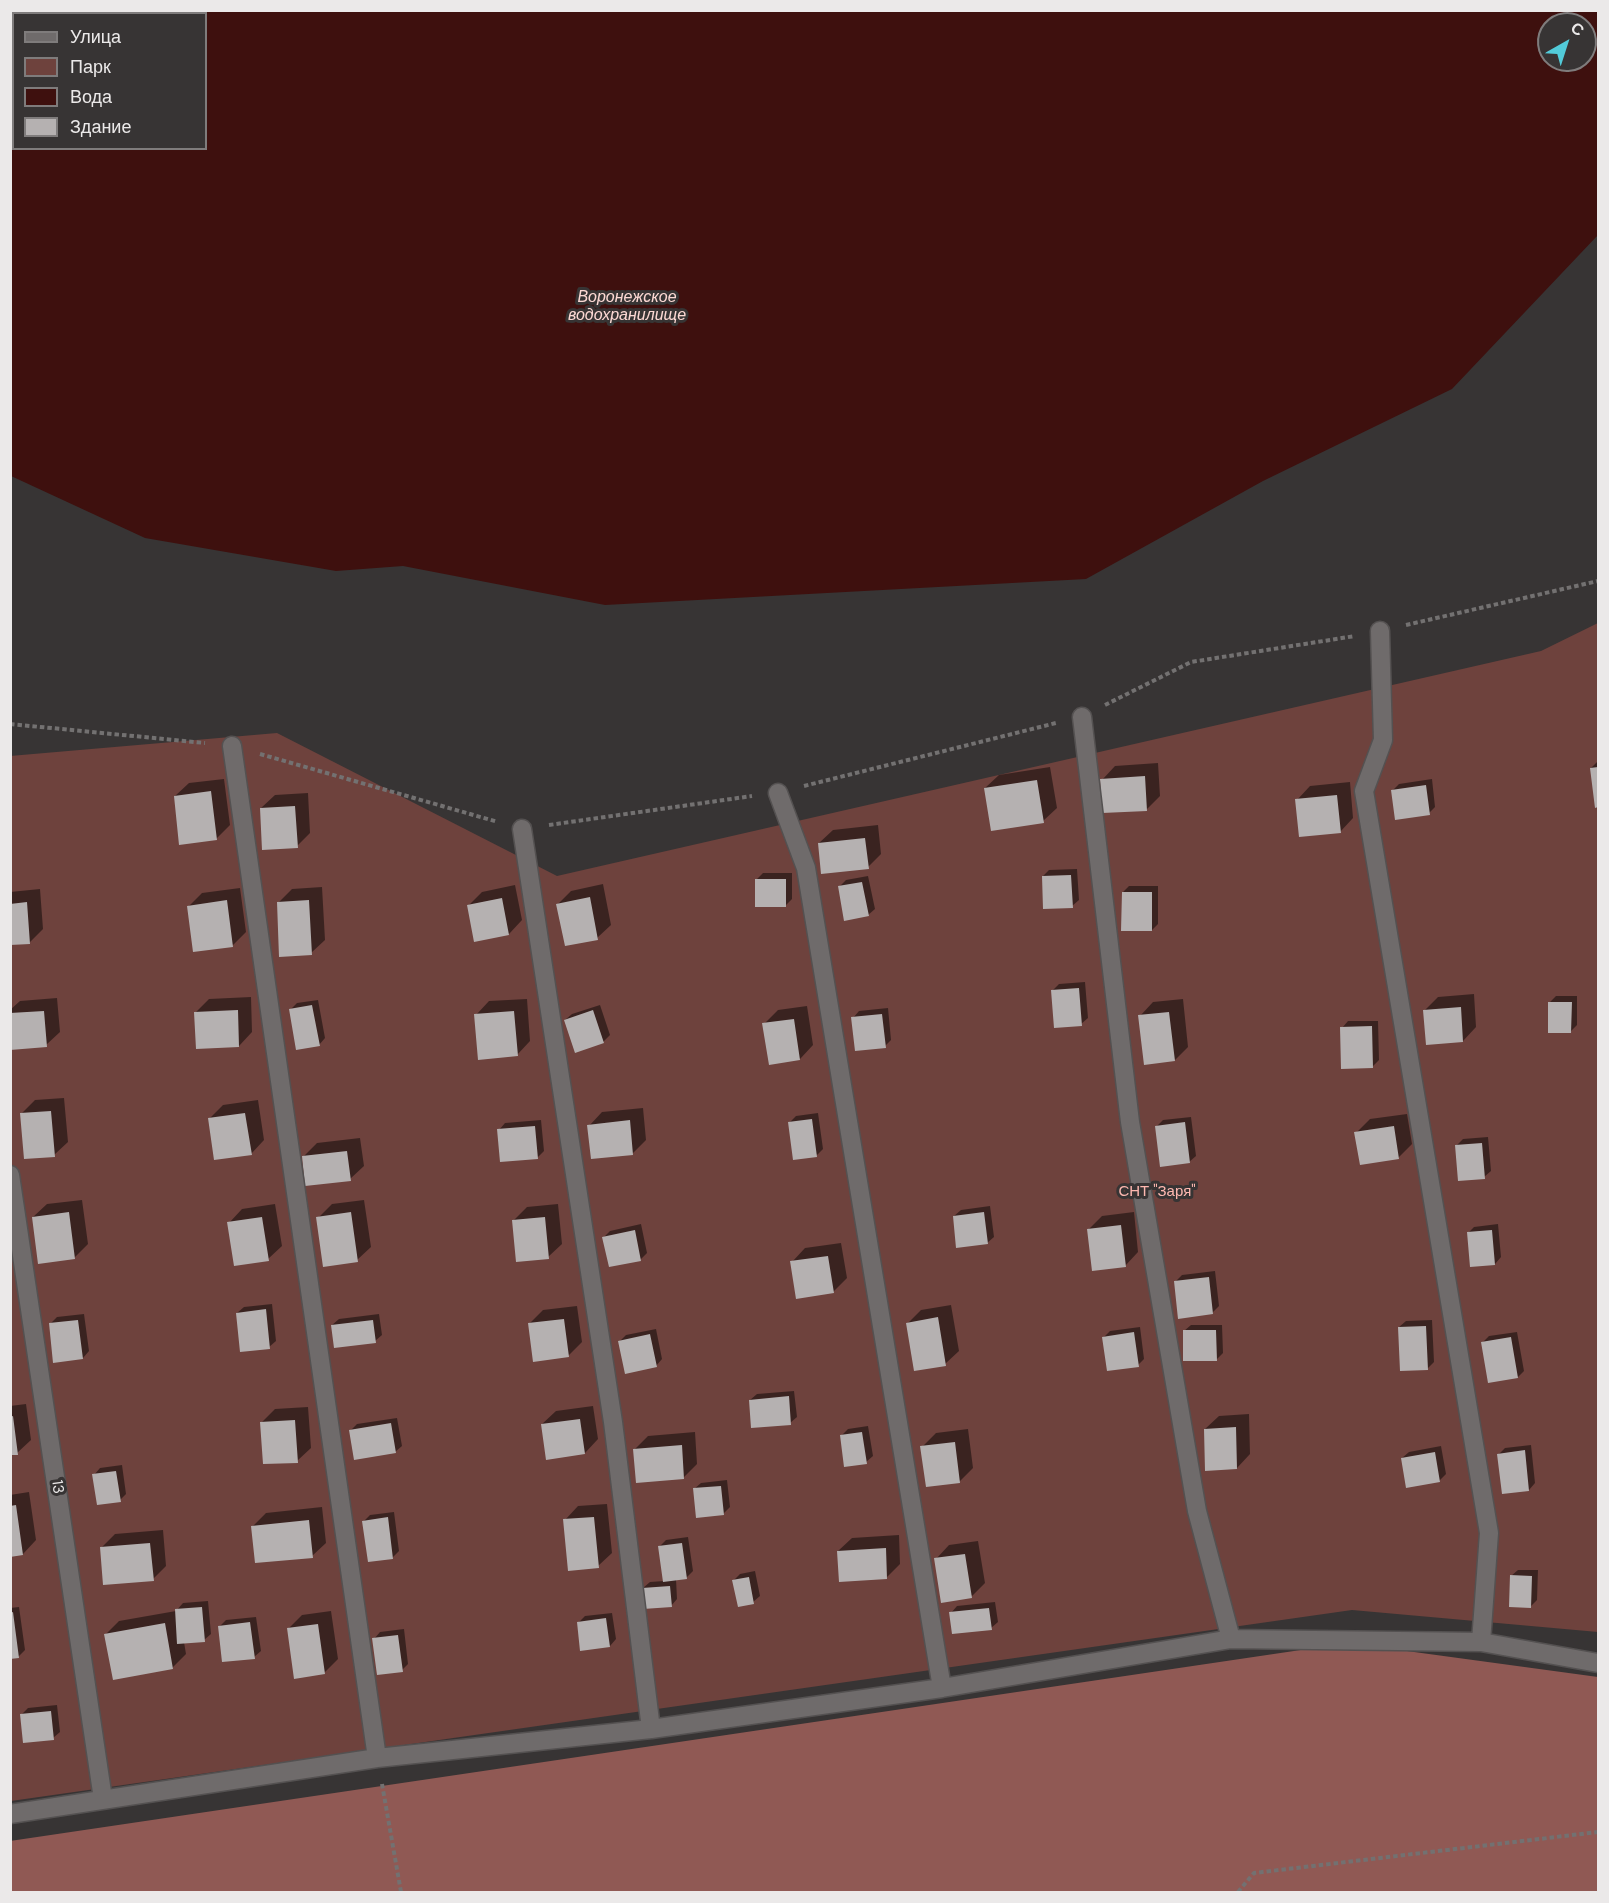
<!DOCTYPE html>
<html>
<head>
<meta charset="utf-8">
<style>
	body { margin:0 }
	#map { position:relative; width:1609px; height:1903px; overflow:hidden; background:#373434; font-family:"DM Sans",sans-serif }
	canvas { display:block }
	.frame { position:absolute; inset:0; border:12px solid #ebe9e9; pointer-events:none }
	.legend { position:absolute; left:12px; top:12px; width:195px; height:138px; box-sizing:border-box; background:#373434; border:2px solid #7f7c7c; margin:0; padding:8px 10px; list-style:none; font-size:18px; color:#ebe9e9 }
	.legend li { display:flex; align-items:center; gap:12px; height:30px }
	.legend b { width:30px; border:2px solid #7f7c7c }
	.north { position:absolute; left:1537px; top:12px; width:60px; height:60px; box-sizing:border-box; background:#373434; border:2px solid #7f7c7c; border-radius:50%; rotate:39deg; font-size:16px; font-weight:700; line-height:24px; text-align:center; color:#ebe9e9 }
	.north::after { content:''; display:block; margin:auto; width:21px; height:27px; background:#52cbd9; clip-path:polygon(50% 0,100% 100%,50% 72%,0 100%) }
</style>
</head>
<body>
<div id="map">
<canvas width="1609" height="1903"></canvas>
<div class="frame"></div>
<ul class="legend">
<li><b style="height:8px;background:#6f6b6b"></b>Улица</li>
<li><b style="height:16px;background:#6e423d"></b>Парк</li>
<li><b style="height:16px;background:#3e100e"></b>Вода</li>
<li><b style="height:16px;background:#b5b1b1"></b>Здание</li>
</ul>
<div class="north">С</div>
</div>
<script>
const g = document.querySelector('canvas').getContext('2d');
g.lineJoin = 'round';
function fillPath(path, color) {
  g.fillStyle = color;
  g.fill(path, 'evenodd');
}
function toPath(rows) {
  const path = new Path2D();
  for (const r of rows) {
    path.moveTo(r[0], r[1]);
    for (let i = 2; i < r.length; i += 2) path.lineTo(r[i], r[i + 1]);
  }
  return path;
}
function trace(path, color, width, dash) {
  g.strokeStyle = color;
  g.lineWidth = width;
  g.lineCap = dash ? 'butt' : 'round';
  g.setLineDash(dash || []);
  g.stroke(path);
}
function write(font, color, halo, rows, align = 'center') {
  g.font = font + ' "DM Sans",sans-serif';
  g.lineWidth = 6;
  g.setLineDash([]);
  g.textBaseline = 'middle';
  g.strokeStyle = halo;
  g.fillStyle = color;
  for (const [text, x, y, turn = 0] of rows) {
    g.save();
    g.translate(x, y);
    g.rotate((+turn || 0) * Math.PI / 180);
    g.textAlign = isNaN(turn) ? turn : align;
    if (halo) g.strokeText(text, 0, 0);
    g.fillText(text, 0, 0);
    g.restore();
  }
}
const green = toPath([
	[1598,623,1598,1632,1352,1610,11,1801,10,756,277,733,557,876,1541,651]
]);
const forest = toPath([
	[1348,1643,1598,1677,1598,1892,11,1892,10,1841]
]);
const water = toPath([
	[11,10,1598,11,1598,235,1452,389,1263,481,1086,579,605,605,403,566,336,571,145,538,11,476],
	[14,14,206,14,206,148,14,148],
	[1549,24,1585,24,1585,60,1549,60]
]);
const shadow = toPath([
	[1598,761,1598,806,1596,806,1591,768],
	[1158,763,1160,796,1147,809,1102,780,1115,766],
	[1050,767,1057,808,1043,821,985,788,999,775],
	[224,779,230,825,216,839,175,796,189,783],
	[1432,779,1435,807,1429,813,1393,790,1399,784],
	[1350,782,1353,818,1340,832,1297,800,1310,786],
	[308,793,310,833,297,846,261,808,275,795],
	[878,825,881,854,868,867,819,843,833,830],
	[1077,869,1079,900,1072,906,1043,876,1049,870],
	[763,873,792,873,792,899,785,906,757,879],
	[868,876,875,909,868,915,839,887,846,880],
	[603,884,611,925,597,938,558,904,571,891],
	[515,885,522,920,509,934,469,905,482,892],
	[1129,886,1158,886,1158,924,1152,930,1123,892],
	[322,887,325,940,311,953,278,903,292,889],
	[240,888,246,932,233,945,189,906,202,893],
	[40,889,43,929,29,943,10,944,10,892],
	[1085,982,1088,1018,1081,1024,1053,990,1059,984],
	[1474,994,1476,1027,1463,1041,1425,1010,1438,997],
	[1556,996,1577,996,1577,1025,1571,1031,1550,1002],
	[251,997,252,1032,239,1046,196,1012,209,999],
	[57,998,60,1032,46,1045,10,1048,10,1010,20,1001],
	[527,999,530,1041,517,1055,476,1015,489,1001],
	[1183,999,1188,1047,1175,1060,1140,1016,1153,1002],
	[318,1000,325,1038,319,1045,290,1010,297,1003],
	[600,1005,610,1035,603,1042,565,1020,572,1014],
	[807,1006,813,1045,800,1059,764,1024,778,1010],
	[888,1008,891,1040,885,1046,853,1018,859,1011],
	[1348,1021,1378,1021,1379,1060,1372,1067,1342,1028],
	[64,1098,68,1142,54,1155,21,1114,35,1100],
	[258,1100,264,1140,251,1154,209,1119,223,1105],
	[643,1108,646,1140,633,1153,589,1126,602,1112],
	[818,1113,823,1149,817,1155,789,1123,796,1116],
	[1407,1114,1412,1144,1398,1158,1356,1133,1370,1119],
	[1191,1117,1196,1156,1189,1162,1157,1126,1163,1120],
	[541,1120,544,1151,538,1157,499,1130,505,1123],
	[1488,1137,1491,1171,1484,1177,1457,1145,1463,1139],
	[360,1138,364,1166,350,1179,303,1157,317,1143],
	[82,1200,88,1244,74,1258,33,1217,47,1204],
	[364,1200,371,1247,357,1260,318,1218,332,1204],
	[275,1204,282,1246,268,1259,229,1223,242,1209],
	[558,1204,562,1244,548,1257,513,1221,527,1207],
	[990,1206,994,1237,987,1243,954,1216,961,1210],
	[1134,1212,1138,1252,1125,1266,1089,1229,1102,1216],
	[641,1224,647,1253,641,1259,604,1237,610,1231],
	[1498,1224,1501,1257,1495,1264,1468,1233,1474,1227],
	[841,1243,847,1278,833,1292,792,1262,805,1248],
	[1215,1271,1219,1306,1212,1313,1175,1282,1182,1275],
	[272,1304,276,1341,269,1347,237,1313,244,1307],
	[951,1305,959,1351,945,1364,908,1323,921,1310],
	[577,1306,582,1342,569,1355,529,1324,543,1310],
	[84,1314,89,1351,83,1358,50,1324,57,1317],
	[379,1314,382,1335,375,1341,332,1325,339,1319],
	[1432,1320,1434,1362,1427,1369,1399,1327,1406,1321],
	[1191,1325,1222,1325,1223,1353,1216,1360,1184,1331],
	[1140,1327,1144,1359,1138,1365,1104,1337,1110,1331],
	[656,1329,662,1359,656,1366,620,1341,626,1335],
	[1517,1332,1524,1371,1518,1377,1482,1343,1489,1336],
	[794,1391,797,1417,790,1423,750,1400,757,1394],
	[26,1404,31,1440,17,1453,10,1454,10,1406],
	[593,1406,598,1439,585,1453,542,1424,556,1411],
	[308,1407,311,1448,297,1461,261,1423,275,1409],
	[1249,1414,1250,1454,1237,1468,1205,1429,1219,1416],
	[397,1418,402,1446,395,1452,351,1430,357,1424],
	[868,1426,873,1456,866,1462,842,1435,848,1429],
	[968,1429,973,1468,960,1481,922,1447,936,1433],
	[695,1432,697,1464,683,1478,635,1449,648,1436],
	[1531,1445,1535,1483,1529,1490,1499,1454,1505,1448],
	[1441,1446,1446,1474,1439,1481,1402,1458,1409,1452],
	[122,1465,126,1494,120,1500,94,1475,100,1468],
	[727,1480,730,1507,723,1514,694,1489,701,1483],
	[29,1492,36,1540,23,1554,10,1555,10,1495],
	[607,1504,612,1553,598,1566,565,1520,578,1506],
	[322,1507,326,1543,312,1556,253,1526,266,1513],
	[394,1512,399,1551,392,1558,364,1521,370,1515],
	[163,1530,166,1566,153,1579,102,1547,115,1534],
	[899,1535,900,1564,886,1578,838,1551,852,1538],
	[688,1537,693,1571,687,1577,676,1579,677,1599,671,1606,643,1588,650,1582,664,1581,660,1546,666,1540],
	[978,1541,985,1583,972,1596,936,1559,949,1545],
	[1518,1570,1538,1570,1537,1600,1531,1606,1511,1576],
	[755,1571,760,1596,753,1602,734,1580,740,1574],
	[208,1601,211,1634,204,1640,184,1642,186,1654,172,1668,106,1634,119,1621,176,1611,183,1603],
	[995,1602,998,1622,991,1628,951,1613,957,1606],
	[19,1607,25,1650,19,1656,10,1657,10,1608],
	[331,1611,338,1659,324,1673,288,1629,302,1615],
	[612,1613,616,1639,610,1646,578,1623,585,1616],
	[256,1617,261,1651,254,1657,220,1626,226,1620],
	[404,1629,408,1664,402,1670,374,1639,380,1632],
	[57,1705,60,1732,53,1738,22,1714,28,1708]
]);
const building = toPath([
	[1598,767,1598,807,1595,808,1590,768],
	[1145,776,1147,811,1102,813,1100,779],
	[1037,780,1044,823,991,831,984,788],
	[1426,785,1430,815,1395,820,1391,790],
	[211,791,217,840,179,845,174,796],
	[1337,795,1341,833,1299,837,1295,799],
	[295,806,298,848,262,850,260,808],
	[865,838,869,869,821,874,818,843],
	[1071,875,1073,908,1043,909,1042,876],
	[755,879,786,879,786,907,755,907],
	[862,882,869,916,844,921,838,886],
	[1122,892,1152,892,1152,931,1121,931],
	[590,897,598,940,565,946,556,904],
	[502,898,509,935,474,942,467,905],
	[227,900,233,947,193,952,187,906],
	[309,900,312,955,279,957,277,902],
	[27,902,30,944,10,945,10,904],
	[1079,988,1082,1026,1054,1028,1051,990],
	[1548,1002,1572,1002,1571,1033,1548,1033],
	[312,1005,320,1046,296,1050,289,1009],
	[1461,1007,1463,1042,1426,1045,1423,1010],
	[238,1010,239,1047,196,1049,194,1012],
	[593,1010,604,1043,575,1053,564,1020],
	[44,1011,47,1047,10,1050,10,1013],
	[514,1011,518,1056,478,1060,474,1014],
	[1169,1012,1175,1061,1144,1065,1138,1015],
	[882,1014,886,1048,855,1051,851,1017],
	[794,1019,800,1060,769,1065,762,1023],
	[1372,1026,1373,1068,1341,1069,1340,1027],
	[51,1111,55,1157,24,1159,20,1113],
	[245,1113,252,1155,214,1160,208,1118],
	[812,1119,817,1157,793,1160,788,1122],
	[630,1120,633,1155,591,1159,587,1125],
	[1185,1122,1190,1163,1160,1167,1155,1126],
	[535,1126,538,1159,500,1162,497,1129],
	[1394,1126,1399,1159,1360,1165,1354,1132],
	[1482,1143,1485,1179,1458,1181,1455,1145],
	[347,1151,351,1181,305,1186,302,1156],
	[69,1212,75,1259,38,1264,32,1217],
	[351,1212,358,1262,323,1267,316,1217],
	[984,1212,988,1244,956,1248,953,1216],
	[262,1217,269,1261,234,1266,227,1222],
	[545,1217,549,1259,516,1262,512,1220],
	[1121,1225,1126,1267,1092,1271,1087,1229],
	[635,1230,641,1261,609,1267,602,1237],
	[1492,1230,1495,1265,1470,1267,1467,1232],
	[828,1256,834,1293,796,1299,790,1261],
	[1209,1277,1213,1314,1178,1319,1174,1281],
	[266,1309,270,1349,240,1352,236,1313],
	[938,1317,946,1366,914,1371,906,1323],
	[564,1319,569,1357,533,1362,528,1323],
	[78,1320,83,1359,53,1363,49,1323],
	[373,1320,376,1343,334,1348,331,1325],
	[1426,1326,1428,1370,1400,1371,1398,1327],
	[1183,1330,1216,1330,1217,1361,1183,1361],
	[1134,1332,1139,1367,1107,1371,1102,1337],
	[650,1334,657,1367,625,1374,618,1341],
	[1511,1337,1518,1378,1488,1383,1481,1342],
	[789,1396,791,1425,751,1428,749,1400],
	[13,1416,18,1455,10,1455,10,1417],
	[580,1419,585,1454,546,1460,541,1424],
	[295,1420,298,1463,263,1464,260,1422],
	[391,1423,396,1453,354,1460,349,1430],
	[1236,1427,1237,1469,1205,1471,1204,1429],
	[862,1432,867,1464,844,1467,840,1435],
	[955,1442,960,1483,926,1487,920,1446],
	[682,1445,684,1479,636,1483,633,1449],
	[1525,1450,1529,1491,1502,1494,1497,1454],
	[1435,1452,1440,1482,1406,1488,1401,1458],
	[116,1471,121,1502,97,1505,92,1474],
	[721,1486,724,1515,696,1518,693,1488],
	[16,1505,23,1555,10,1557,10,1506],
	[388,1517,393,1559,368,1562,362,1521],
	[594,1517,599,1568,568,1571,563,1519],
	[309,1520,313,1558,255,1563,251,1526],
	[150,1543,154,1581,103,1585,100,1547],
	[682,1543,687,1579,663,1582,658,1546],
	[886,1548,887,1579,839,1582,837,1551],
	[965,1554,972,1598,941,1603,934,1558],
	[1510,1575,1532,1576,1531,1608,1509,1607],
	[749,1577,754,1604,738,1607,732,1580],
	[670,1586,672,1607,643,1609,642,1588],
	[202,1607,205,1642,177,1644,175,1609],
	[989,1608,992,1630,952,1634,949,1612],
	[13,1612,19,1658,10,1659,10,1613],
	[606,1618,610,1647,580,1651,577,1622],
	[250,1622,255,1659,222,1662,218,1626],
	[165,1623,173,1669,113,1680,104,1634],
	[318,1624,325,1674,294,1679,287,1628],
	[398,1635,403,1672,377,1675,372,1638],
	[51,1711,54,1740,23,1743,20,1714]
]);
const path = toPath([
	[1406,625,1598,581],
	[1105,705,1191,662,1355,636],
	[10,724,205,743],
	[260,754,498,822],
	[804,786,1056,723],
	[549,825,752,796],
	[382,1784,401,1892],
	[1238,1892,1254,1873,1598,1832]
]);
const minor = toPath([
	[1380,631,1383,740,1364,791,1489,1533,1481,1642],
	[1082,717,1130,1122,1197,1511,1231,1639],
	[232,746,377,1758],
	[778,793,806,868,942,1688],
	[522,829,613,1422,651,1729],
	[10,1175,103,1799],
	[10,1814,377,1758,651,1729,942,1688,1231,1639,1481,1642,1598,1663]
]);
const parkNames = [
	["СНТ \"Заря\"",1157,1192]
];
const streetNames = [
	["13",57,1487,82]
];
const waterNames = [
	["Воронежское",627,298],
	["водохранилище",627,316]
];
fillPath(green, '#6e423d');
fillPath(forest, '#905954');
fillPath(water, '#3e100e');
fillPath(shadow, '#0007');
fillPath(building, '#b5b1b1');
trace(minor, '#545151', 21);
trace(path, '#737171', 4, [4.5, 3]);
trace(minor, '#6f6b6b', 18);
write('15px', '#feb8b0', '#373434', parkNames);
write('15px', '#ebe9e9', '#373434', streetNames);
write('italic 16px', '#fcd8d3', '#373434', waterNames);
</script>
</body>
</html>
